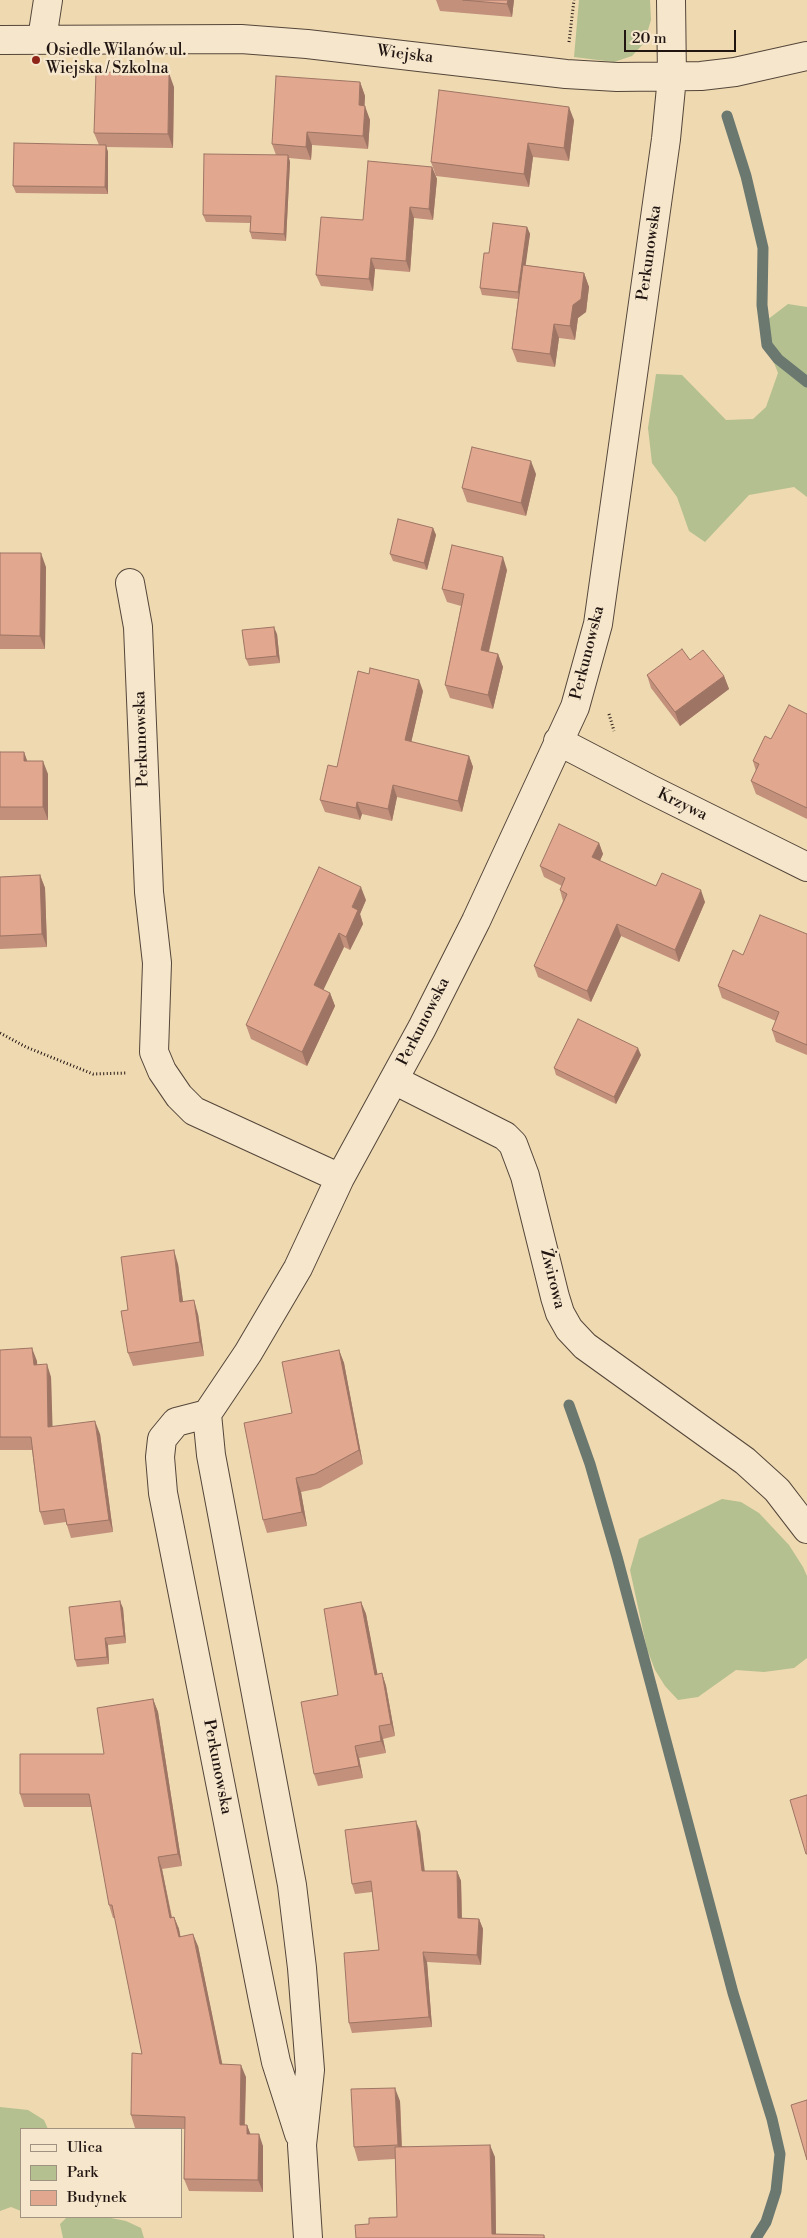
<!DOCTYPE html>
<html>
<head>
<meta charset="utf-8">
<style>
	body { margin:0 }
	#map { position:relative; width:807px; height:2238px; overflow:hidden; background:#efd9b1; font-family:"Libre Bodoni",serif }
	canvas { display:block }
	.legend { position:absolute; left:20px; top:2128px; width:162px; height:90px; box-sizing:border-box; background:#f5e6cc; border:1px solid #a09281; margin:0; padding:6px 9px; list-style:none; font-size:15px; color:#211511 }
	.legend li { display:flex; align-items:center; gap:10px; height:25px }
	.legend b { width:25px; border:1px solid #a09281 }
	.scale { position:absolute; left:624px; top:30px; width:112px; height:22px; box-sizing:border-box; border:2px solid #211511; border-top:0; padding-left:6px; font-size:15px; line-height:18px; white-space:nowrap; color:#211511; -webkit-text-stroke:4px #f5e6cc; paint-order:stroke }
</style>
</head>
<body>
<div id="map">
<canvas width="807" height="2238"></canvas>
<ul class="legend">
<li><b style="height:6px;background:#f5e6cc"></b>Ulica</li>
<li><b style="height:14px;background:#b4c08f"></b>Park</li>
<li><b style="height:14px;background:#e1a78f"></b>Budynek</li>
</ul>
<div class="scale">20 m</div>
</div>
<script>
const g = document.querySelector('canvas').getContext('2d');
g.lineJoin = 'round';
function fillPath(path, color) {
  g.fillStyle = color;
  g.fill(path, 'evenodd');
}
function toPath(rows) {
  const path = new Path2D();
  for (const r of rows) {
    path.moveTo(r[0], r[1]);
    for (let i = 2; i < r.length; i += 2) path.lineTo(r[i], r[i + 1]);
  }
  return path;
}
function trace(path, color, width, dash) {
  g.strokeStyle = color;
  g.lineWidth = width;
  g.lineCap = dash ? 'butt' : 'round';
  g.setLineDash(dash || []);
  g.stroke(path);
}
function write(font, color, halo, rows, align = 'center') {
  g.font = font + ' "Libre Bodoni",serif';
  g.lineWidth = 5;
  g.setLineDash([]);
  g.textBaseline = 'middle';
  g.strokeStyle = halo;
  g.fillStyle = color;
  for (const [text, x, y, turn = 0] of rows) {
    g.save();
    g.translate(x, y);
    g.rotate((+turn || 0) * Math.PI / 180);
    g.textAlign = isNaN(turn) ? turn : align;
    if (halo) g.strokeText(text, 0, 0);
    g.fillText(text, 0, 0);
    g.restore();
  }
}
const green = toPath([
	[579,0,650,0,651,20,644,43,632,56,614,62,574,57],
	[788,304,807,307,807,497,794,487,749,495,705,542,689,531,677,497,652,463,648,428,656,374,682,375,726,420,753,419,766,407,778,373,767,345,767,320],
	[722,1499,741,1502,759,1513,789,1545,803,1567,807,1576,807,1658,794,1668,764,1672,736,1670,698,1697,678,1700,665,1686,655,1670,647,1649,630,1570,639,1539],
	[0,2107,28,2110,44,2120,48,2129,21,2129,21,2211,11,2207,0,2211],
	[67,2217,106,2217,126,2221,141,2228,144,2238,63,2238,60,2224]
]);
const stream = toPath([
	[727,116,746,176,763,248,762,305,767,345,778,359,807,382],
	[569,1405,590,1464,617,1557,733,1993,772,2119,780,2154,776,2191,766,2222,756,2238]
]);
const path = toPath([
	[569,42,574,0],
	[609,714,614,731],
	[0,1033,26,1047,93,1074,126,1073]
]);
const minor = toPath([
	[42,39,48,0],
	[0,40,241,39,307,44,566,74,617,77,701,76,735,72,807,56],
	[130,583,138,627,149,892,157,963,154,1052,162,1071,179,1096,194,1111,340,1178],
	[558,741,650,789,807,867],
	[394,1080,505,1136,513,1144,525,1176,555,1297,560,1313,569,1329,585,1346,745,1461,777,1490,807,1529],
	[207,1414,176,1422,162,1439,160,1457,163,1493,264,2005,276,2062,299,2134],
	[308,2238,302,2145,310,2070,302,1968,292,1885,211,1455,207,1414,248,1353,298,1268,340,1178,422,1028,476,921,575,707,598,624,666,139,672,77,671,0]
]);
const wall = toPath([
	[436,0,514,0,512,17,440,11],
	[360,82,365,96,364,106,370,120,368,149,312,145,311,160,289,158,290,162,286,241,252,239,250,232,250,223,206,222,203,215,276,155,272,144],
	[174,87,173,148,106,147,108,152,108,194,16,193,13,186,99,145,94,133],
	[574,120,569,161,533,157,529,187,436,176,431,162],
	[432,167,437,179,433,220,414,218,410,272,375,269,373,291,321,286,316,275,363,220],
	[527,227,530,234,525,265,584,273,589,287,586,312,578,318,575,340,559,338,555,367,517,362,512,349,518,299,482,295,480,288,489,253],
	[536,474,526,516,467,502,462,488],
	[433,528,436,535,427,570,393,561,390,554],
	[0,553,46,567,45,649,0,649],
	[507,570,489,652,498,654,503,667,493,709,450,698,445,685,461,606,447,602,442,589],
	[277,634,280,663,249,666,246,659],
	[690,660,724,676,729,689,680,726,651,688,647,675],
	[423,691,411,742,469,756,473,767,462,812,397,797,392,821,362,814,360,820,325,812,320,800,337,767],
	[807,714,807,819,756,794,751,781,756,771,753,761,771,739],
	[0,752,24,752,27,761,48,774,48,820,0,820],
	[599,843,603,854,600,861,656,886,705,902,679,962,621,936,591,1002,538,977,534,966,563,901,560,890,562,886,544,877,540,866],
	[40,875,45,888,47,947,0,949,0,877],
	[366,900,360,914,363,924,350,950,344,947,323,990,330,993,335,1006,307,1066,251,1039,246,1025],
	[807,934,807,1055,776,1042,772,1030,776,1021,722,998,718,986,743,955],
	[641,1055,616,1104,556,1075,554,1068],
	[178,1264,183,1302,198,1314,204,1356,133,1366,128,1353,128,1310],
	[0,1350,37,1361,37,1365,51,1377,52,1427,100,1434,113,1532,71,1538,66,1522,44,1525,40,1512,32,1450,0,1450],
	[339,1350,344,1363,363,1464,320,1488,301,1492,307,1526,267,1533,263,1520,292,1413],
	[361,1602,366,1614,377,1674,382,1673,386,1686,395,1736,383,1739,386,1753,359,1758,363,1778,318,1786,314,1774,338,1695],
	[123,1608,126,1643,108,1645,109,1664,77,1667,75,1660],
	[153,1699,158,1712,182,1866,162,1869,172,1917,174,1917,179,1929,180,1936,198,1946,222,2064,246,2077,245,2125,247,2125,250,2134,263,2146,263,2192,189,2191,184,2179,185,2129,135,2128,131,2115,142,2054,115,1918,113,1918,109,1905,92,1807,24,1807,20,1794,104,1754],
	[420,1831,424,1871,457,1871,461,1881,462,1918,479,1919,483,1929,481,1965,427,1962,432,2027,352,2033,349,2023,379,1950,372,1892,355,1894,352,1884],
	[400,2101,402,2146,495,2157,496,2234,544,2235,545,2238,356,2238,369,2224,397,2217,395,2159,358,2161,354,2147]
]);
const shadedWall = toPath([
	[508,0,514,0,512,17,507,4],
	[169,73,174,87,173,148,168,134],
	[360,82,365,96,364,119,359,105],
	[365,106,370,120,368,149,363,136],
	[569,107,574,120,569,161,564,148],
	[307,132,312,145,311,160,306,147],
	[528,143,533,157,529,187,524,174],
	[106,145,108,152,108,194,105,187],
	[288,155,290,162,286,241,284,234],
	[432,167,437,179,433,220,429,209],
	[410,207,414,218,410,272,406,261],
	[527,227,530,234,521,299,518,292],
	[371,258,375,269,373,291,369,279],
	[584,273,589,287,586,312,578,318,575,340,570,326,573,305],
	[554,324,559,338,555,367,550,354],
	[531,461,536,474,526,516,521,503],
	[433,528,436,535,427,570,424,563],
	[41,553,46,567,45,649,40,636],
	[503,557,507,570,486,663,481,650],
	[274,627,277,634,280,663,277,656],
	[498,654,503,667,493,709,488,695],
	[724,676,729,689,680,726,675,712],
	[419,680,423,691,409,752,405,740],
	[24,752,29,766,24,761],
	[469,756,473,767,462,812,458,801],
	[43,761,48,774,48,820,43,807],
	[393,785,397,797,392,821,388,809],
	[357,802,362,814,360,820,356,808],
	[599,843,603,854,596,869,592,857],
	[40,875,45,888,47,947,42,934],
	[361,887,366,900,360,914,363,924,350,950,346,937,352,907],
	[701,890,705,902,679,962,675,950],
	[617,924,621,936,591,1002,587,991],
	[339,933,344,947,319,999,314,985],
	[330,993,335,1006,307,1066,302,1052],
	[638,1048,641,1055,616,1104,614,1097],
	[174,1250,178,1264,185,1316,180,1302],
	[194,1300,198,1314,204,1356,200,1342],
	[32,1348,37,1361,38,1377,34,1365],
	[339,1350,344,1363,363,1464,359,1450],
	[47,1364,51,1377,53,1440,48,1427],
	[95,1421,100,1434,113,1532,109,1520],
	[296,1478,301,1492,307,1526,302,1512],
	[120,1601,123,1608,126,1643,124,1636],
	[361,1602,366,1614,380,1687,375,1675],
	[105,1638,108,1645,109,1664,107,1657],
	[382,1673,386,1686,395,1736,391,1724],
	[153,1699,158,1712,182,1866,178,1854],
	[379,1726,383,1739,386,1753,381,1741],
	[355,1746,359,1758,363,1778,359,1766],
	[416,1821,420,1831,426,1881,422,1871],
	[158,1857,162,1869,174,1930,170,1918],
	[457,1871,461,1881,462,1928,458,1918],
	[174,1917,179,1929,183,1949,179,1937],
	[479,1919,483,1929,481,1965,477,1955],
	[193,1934,198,1946,225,2077,220,2064],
	[423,1952,427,1962,432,2027,429,2017],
	[241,2065,246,2077,244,2137,240,2125],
	[395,2088,400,2101,402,2158,398,2145],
	[247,2125,252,2138,247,2134],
	[259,2134,263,2146,263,2192,258,2180],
	[490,2145,495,2157,496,2238,492,2234]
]);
const building = toPath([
	[463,0,508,0,507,4,463,0],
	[96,72,169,73,168,134,94,133,96,72],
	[276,76,360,82,359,105,365,106,363,136,307,132,306,147,272,144,276,76],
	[439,90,569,107,564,148,528,143,524,174,431,162,439,90],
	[14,143,106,145,105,187,13,186,14,143],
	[204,154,288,155,284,234,250,232,251,216,203,215,204,154],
	[368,161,432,167,429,209,410,207,406,261,371,258,369,279,316,275,321,217,363,220,368,161],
	[493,223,527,227,518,292,480,288,484,253,489,253,493,223],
	[523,265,584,273,581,299,573,305,570,326,554,324,550,354,512,349,523,265],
	[472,447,531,461,521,503,462,488,472,447],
	[398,519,433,528,424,563,390,554,398,519],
	[452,545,503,557,481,650,498,654,488,695,445,685,464,594,442,589,452,545],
	[0,553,41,553,40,636,0,635,0,553],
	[274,627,277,656,246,659,242,630,274,627],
	[682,649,690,660,703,650,724,676,675,712,647,675,682,649],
	[370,668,419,680,405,740,469,756,458,801,393,785,388,809,357,802,356,808,320,800,328,765,337,767,358,671,369,674,370,668],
	[789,705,807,714,807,808,751,781,759,764,753,761,765,736,771,739,789,705],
	[0,752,24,752,24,761,43,761,43,807,0,807,0,752],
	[559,824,599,843,592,857,656,886,662,873,701,890,675,950,617,924,587,991,534,966,567,894,560,890,565,878,540,866,559,824],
	[319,867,361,887,352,907,358,910,346,937,339,933,314,985,330,993,302,1052,246,1025,319,867],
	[40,875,42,934,0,936,0,877,40,875],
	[760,915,807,934,807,1045,772,1030,779,1012,718,986,733,950,743,955,760,915],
	[578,1019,638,1048,614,1097,554,1068,578,1019],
	[174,1250,180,1302,194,1300,200,1342,128,1353,121,1311,128,1310,121,1257,174,1250],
	[32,1348,34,1365,47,1364,48,1427,95,1421,109,1520,67,1525,64,1509,40,1512,31,1437,0,1437,0,1350,32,1348],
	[339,1350,359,1450,315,1474,296,1478,302,1512,263,1520,244,1423,292,1413,282,1362,339,1350],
	[120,1601,124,1636,105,1638,107,1657,75,1660,69,1607,120,1601],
	[361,1602,375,1675,382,1673,391,1724,379,1726,381,1741,355,1746,359,1766,314,1774,301,1702,338,1695,324,1609,361,1602],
	[153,1699,178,1854,158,1857,170,1918,174,1917,179,1937,193,1934,220,2064,241,2065,240,2125,247,2125,247,2134,259,2134,258,2180,184,2179,185,2117,131,2115,132,2053,142,2054,112,1905,109,1905,89,1794,20,1794,20,1754,104,1754,97,1708,153,1699],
	[807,1795,807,1854,806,1854,790,1800,807,1795],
	[416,1821,422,1871,457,1871,458,1918,479,1919,477,1955,423,1952,429,2017,349,2023,344,1953,379,1950,371,1881,352,1884,345,1830,416,1821],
	[395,2088,398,2145,354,2147,351,2089,395,2088],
	[807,2100,807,2160,791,2105,807,2100],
	[490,2145,492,2234,544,2235,544,2238,356,2238,355,2225,369,2224,369,2218,397,2217,395,2147,490,2145]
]);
const markers = [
	[36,60,5,"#8f2418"]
];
const poiNames = [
	["Osiedle Wilanów ul.",46,51],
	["Wiejska / Szkolna",46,69]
];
const streetNames = [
	["Wiejska",405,55,7],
	["Perkunowska",650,253,-82],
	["Perkunowska",588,653,-76],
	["Perkunowska",142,739,-92],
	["Krzywa",682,805,26],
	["Perkunowska",424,1022,-63],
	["Żwirowa",552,1279,76],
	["Perkunowska",217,1767,79]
];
fillPath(green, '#b4c08f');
trace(stream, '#6a7870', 11);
trace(minor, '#544639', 30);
trace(path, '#211511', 3, [1, 2.5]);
trace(minor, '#f5e6cc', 28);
fillPath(wall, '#c2907b');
fillPath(shadedWall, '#9e7564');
fillPath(building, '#e1a78f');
trace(building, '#9e7564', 1);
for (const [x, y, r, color] of markers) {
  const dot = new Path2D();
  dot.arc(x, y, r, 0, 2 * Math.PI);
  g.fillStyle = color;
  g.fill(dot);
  trace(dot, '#f5e6cc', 2);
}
write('16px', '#211511', '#f5e6cc', poiNames, 'left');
write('16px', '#211511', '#f5e6cc', streetNames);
</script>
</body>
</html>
